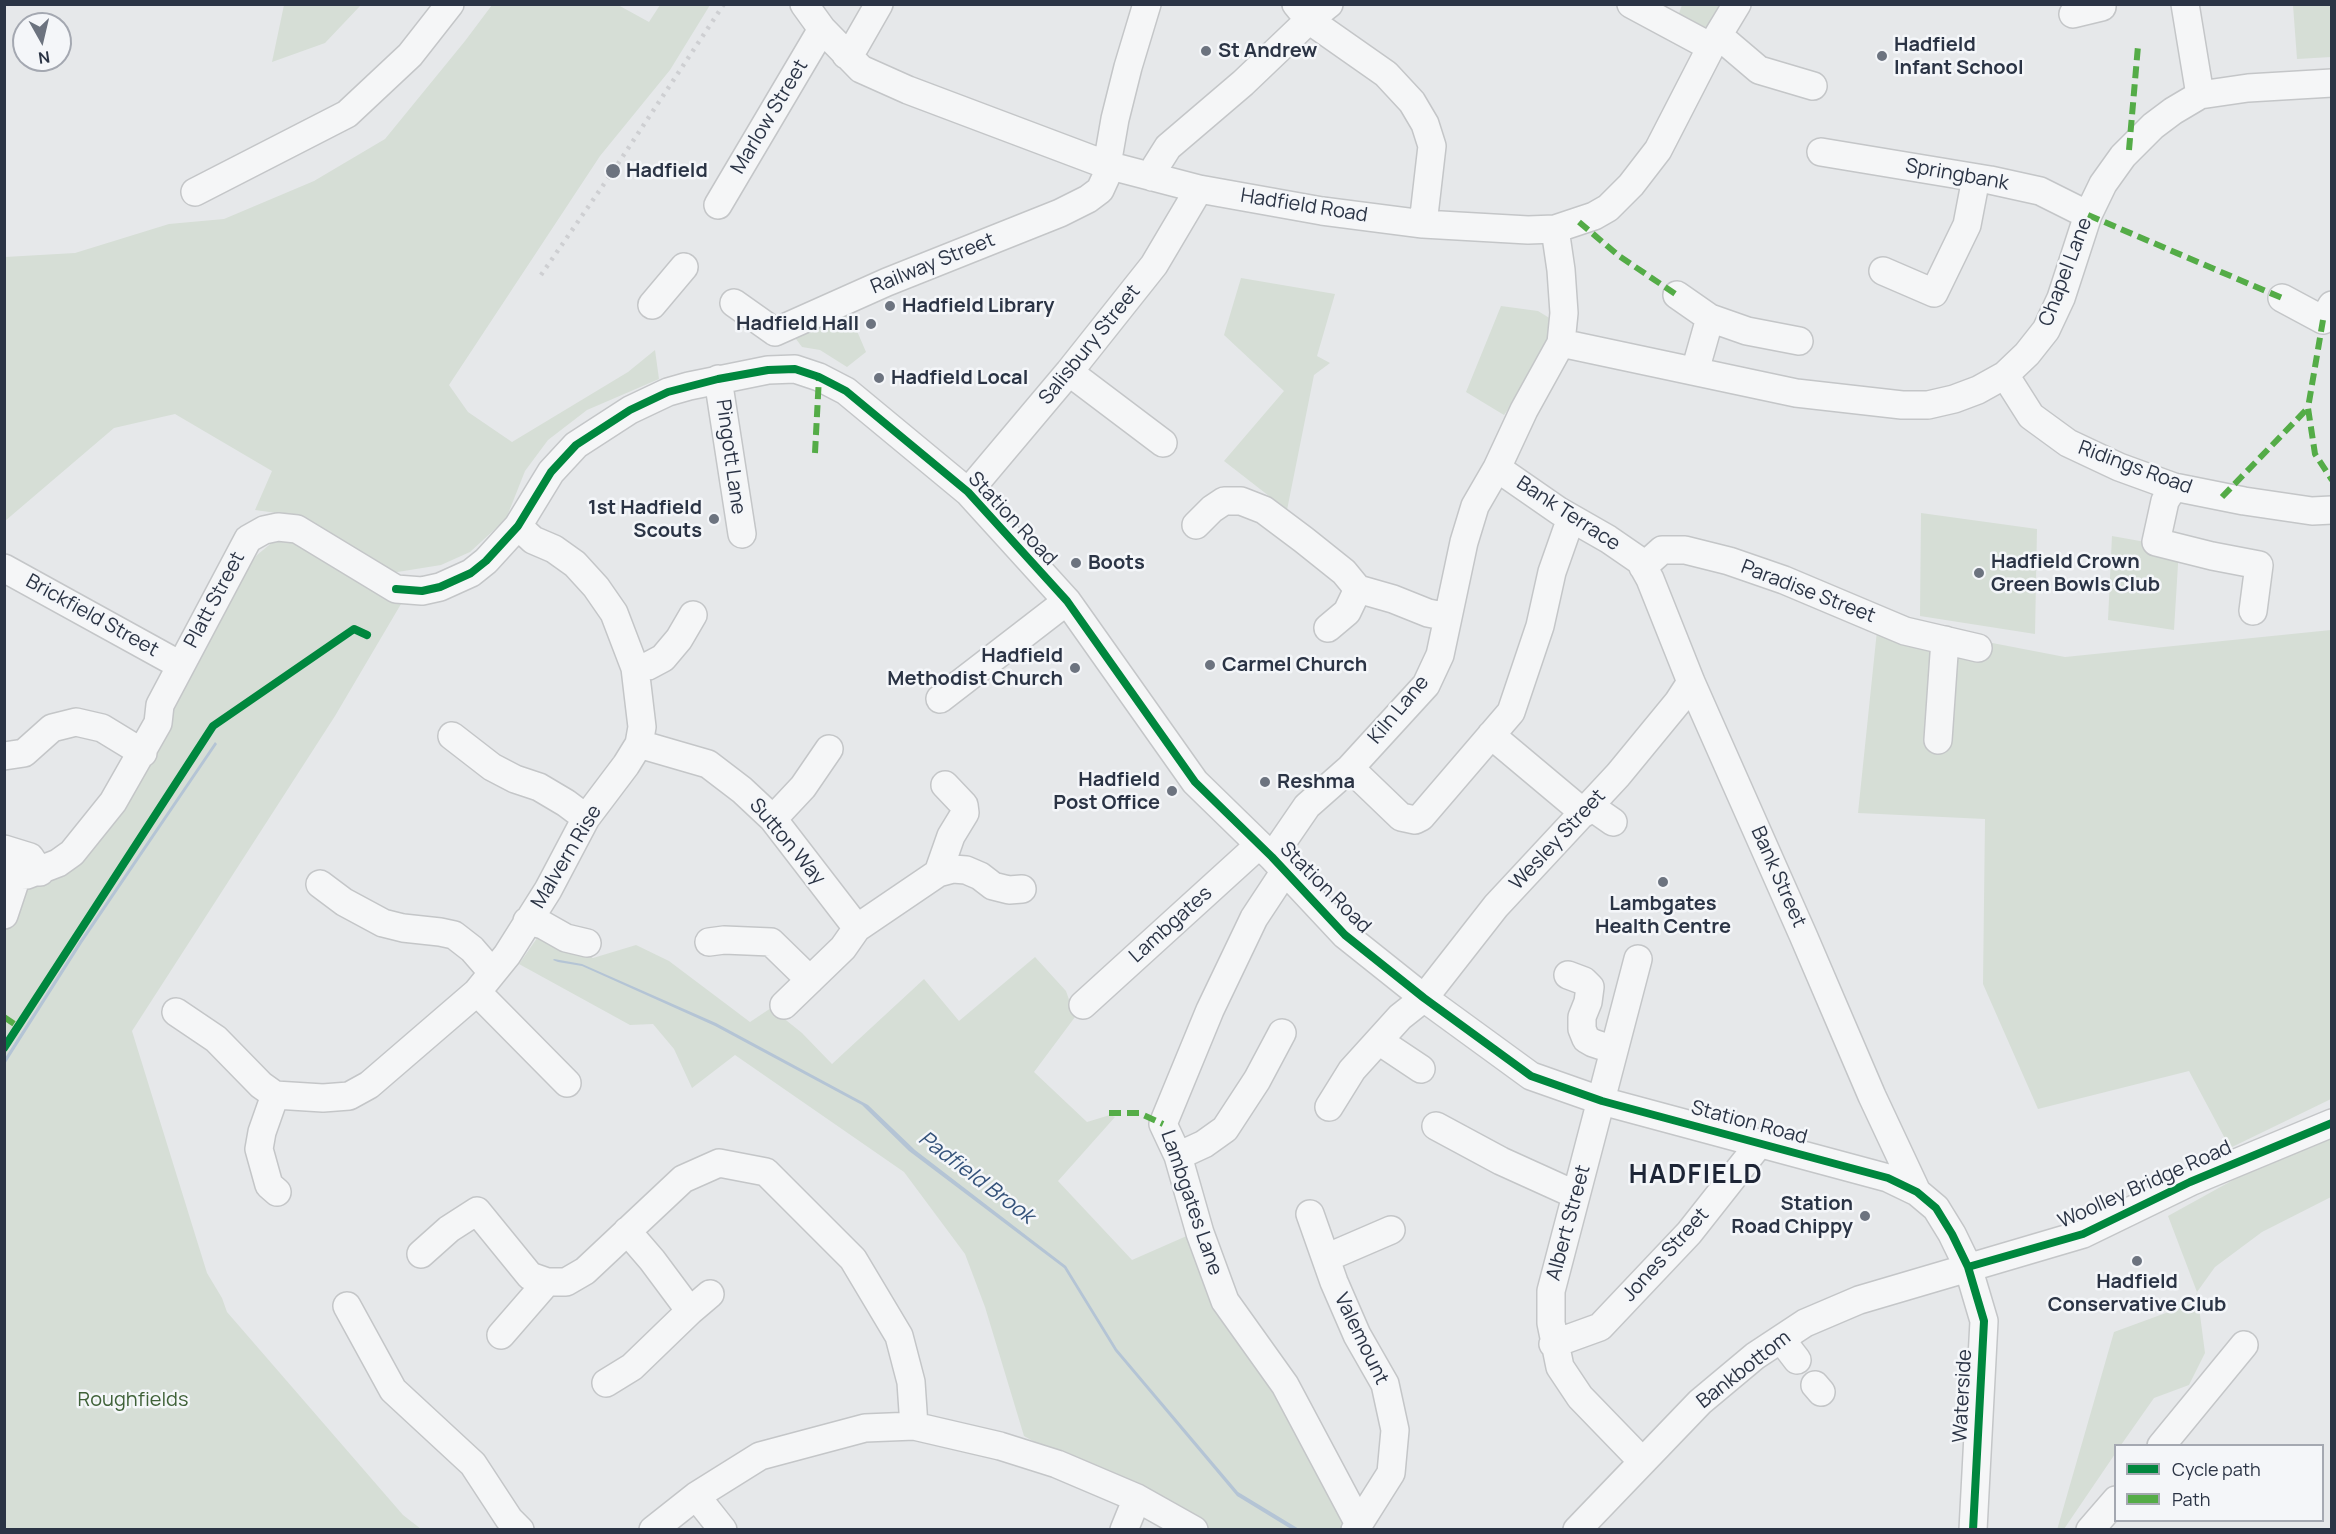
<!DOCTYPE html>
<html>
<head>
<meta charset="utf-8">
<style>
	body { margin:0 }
	#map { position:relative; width:2336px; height:1534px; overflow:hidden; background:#e6e8ea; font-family:Manrope,sans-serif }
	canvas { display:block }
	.frame { position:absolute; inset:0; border:6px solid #2b3445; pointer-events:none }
	.legend { position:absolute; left:2114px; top:1444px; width:210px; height:78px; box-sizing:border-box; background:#f4f6f9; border:2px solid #a4a8b1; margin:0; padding:8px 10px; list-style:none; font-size:18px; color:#2b3445 }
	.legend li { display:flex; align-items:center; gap:12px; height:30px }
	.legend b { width:30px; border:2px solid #a4a8b1 }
	.north { position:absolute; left:12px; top:12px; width:60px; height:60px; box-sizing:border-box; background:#f4f6f9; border:2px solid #a4a8b1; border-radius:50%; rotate:172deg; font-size:16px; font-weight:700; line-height:24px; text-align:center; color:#2b3445 }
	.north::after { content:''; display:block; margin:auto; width:21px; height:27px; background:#6c737f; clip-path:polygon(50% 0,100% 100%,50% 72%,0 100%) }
</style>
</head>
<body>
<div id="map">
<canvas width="2336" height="1534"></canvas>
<div class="frame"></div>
<ul class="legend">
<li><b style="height:8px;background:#00873e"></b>Cycle path</li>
<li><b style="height:8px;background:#54ac47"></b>Path</li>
</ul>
<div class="north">N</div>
</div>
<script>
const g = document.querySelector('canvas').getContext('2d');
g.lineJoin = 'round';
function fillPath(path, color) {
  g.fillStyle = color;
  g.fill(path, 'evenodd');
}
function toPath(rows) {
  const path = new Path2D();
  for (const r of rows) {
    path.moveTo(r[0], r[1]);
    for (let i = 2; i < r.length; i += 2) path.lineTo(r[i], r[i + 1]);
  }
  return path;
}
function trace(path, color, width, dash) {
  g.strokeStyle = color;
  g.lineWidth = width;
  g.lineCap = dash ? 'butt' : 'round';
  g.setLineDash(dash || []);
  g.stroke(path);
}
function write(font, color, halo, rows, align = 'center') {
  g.font = font + ' Manrope,sans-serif';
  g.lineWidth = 5;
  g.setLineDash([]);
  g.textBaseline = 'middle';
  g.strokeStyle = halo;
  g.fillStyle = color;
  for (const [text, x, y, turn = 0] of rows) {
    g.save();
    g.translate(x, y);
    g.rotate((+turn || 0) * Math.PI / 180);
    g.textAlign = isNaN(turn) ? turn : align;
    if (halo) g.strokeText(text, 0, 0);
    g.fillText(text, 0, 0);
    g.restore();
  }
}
const green = toPath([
	[284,5,284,4,361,5,325,43,272,62],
	[492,5,618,5,649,22,660,5,710,5,670,70,600,156,449,385,468,412,512,442,628,372,655,350,659,379,587,410,548,440,525,471,506,519,470,552,441,565,385,574,298,516,255,510,272,471,175,414,114,428,5,521,5,257,75,253,169,224,224,219,314,181,385,139,465,41],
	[1682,5,1732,5,1711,40,1676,22],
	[2293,5,2331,5,2331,57,2297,59],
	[1241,278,1335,294,1317,356,1330,363,1314,375,1287,510,1224,461,1284,391,1224,335],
	[1501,306,1538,311,1551,319,1548,346,1536,370,1504,415,1466,392],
	[848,310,866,352,847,367,820,350,802,347,793,335],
	[1921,513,2037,529,2035,634,1920,616],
	[2112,536,2179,548,2174,630,2108,620],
	[294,538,401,604,335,716,132,1031,207,1273,222,1298,227,1312,403,1515,421,1529,5,1529,4,932,21,887,90,851,168,733,170,715,240,579,257,555,274,541],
	[1878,621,2065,657,2331,630,2331,1099,2230,1148,2189,1071,2038,1109,1983,984,1985,819,1858,813],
	[542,931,593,958,636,945,669,961,750,1022,771,1008,802,1033,832,1064,924,979,959,1021,1035,957,1066,991,1075,1017,1034,1072,1087,1122,1110,1115,1115,1117,1058,1181,1132,1260,1198,1231,1363,1529,1201,1529,1065,1459,1024,1436,985,1307,965,1254,904,1172,735,1055,692,1088,674,1049,653,1024,630,1025,519,964],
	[2331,1131,2331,1197,2262,1232,2215,1267,2197,1292,2205,1353,2189,1385,2154,1398,2121,1445,2116,1446,2115,1454,2064,1529,2057,1530,2114,1332,2193,1303,2197,1292,2168,1216,2300,1143]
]);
const water = toPath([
	[215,742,217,744,82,943,5,1064,5,1058,79,942],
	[554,959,582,964,716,1023,868,1105,915,1150,1066,1266,1117,1349,1238,1492,1299,1529,1291,1529,1237,1496,1115,1351,1064,1268,909,1151,862,1105,715,1026,582,966,558,962,553,960]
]);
const minor = toPath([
	[804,4,822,29,861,69,908,90,1107,165,1199,189,1322,211,1423,224,1528,230,1555,229,1594,216,1608,208,1631,185,1658,150,1711,47,1737,4],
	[1296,4,1309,20,1386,74,1412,102,1425,124,1432,146,1423,224],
	[1631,4,1711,47],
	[2185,4,2200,95],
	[2073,14,2102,7,2102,4],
	[1719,36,1759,70,1813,86],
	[846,55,855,46,879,4],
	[1821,152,1990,180,2040,191,2088,215],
	[1107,165,1115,119,1128,67,1147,4],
	[1152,177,1156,166,1168,147,1243,83,1309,20,1329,4],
	[195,192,347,114,410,55,450,4],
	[718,205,822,29],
	[1883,271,1934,293,1967,225,1976,178],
	[1677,295,1710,318,1747,331,1799,341],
	[2282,298,2323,320,2332,305],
	[734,303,775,332],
	[652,305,684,267],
	[775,332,887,282,1060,213,1088,199,1100,190,1111,166],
	[1561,343,1796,393,1902,405,1928,405,1954,399,1978,390,2005,375,2027,354,2046,330,2061,298,2088,215,2103,184,2123,156,2153,126,2173,111,2200,95,2248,88,2332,83],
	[1695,371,1710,318],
	[1069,372,1163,443],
	[2005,375,2031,416,2068,443,2119,467,2174,487,2244,501,2312,511,2332,510],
	[718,379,742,534],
	[1497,468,1559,511,1608,539,1640,561,1650,579,1691,682,1803,935,1872,1096,1917,1192],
	[2174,487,2165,501,2156,542,2212,556,2259,565,2253,611],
	[968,492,1069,372,1154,265,1199,189],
	[1196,525,1212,509,1224,501,1241,501,1264,510,1304,540,1344,572,1358,589,1393,599,1428,613,1448,617],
	[1643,567,1662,550,1685,550,1729,561,1784,580,1905,631,1978,648],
	[4,568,180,665],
	[1328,628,1347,612,1358,589],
	[635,668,648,666,663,658,679,639,693,615],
	[940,699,1067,601],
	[1491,735,1584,813],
	[452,736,492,767,515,779,539,787,566,803,586,818],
	[1938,740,1945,640],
	[639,744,708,764,742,790,773,819,857,928],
	[4,756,24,753,52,728,76,722,102,728,143,753],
	[1350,768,1401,817,1415,820,1421,817,1511,712,1540,626,1552,572,1571,518],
	[1590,806,1613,822],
	[773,819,803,787,829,749],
	[4,849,30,857,40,872],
	[1272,857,1307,806,1350,768,1426,685,1440,655,1464,542,1475,506,1497,468,1524,410,1561,343,1564,313,1561,270,1555,229],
	[1285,871,1254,918,1210,1010,1163,1124,1178,1156,1200,1233,1225,1301,1285,1385,1359,1524],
	[938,873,953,869,966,870,980,876,993,886,1009,890,1022,889],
	[4,876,27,875,58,863,72,853,113,802,158,723,160,705,248,539,264,530,278,527,297,529,396,589,422,591,440,587,471,573,486,561,518,526,551,472,576,445,630,410,668,392,689,386,768,370,795,369,819,377,846,391,968,492,1067,601,1195,782,1272,857,1345,935,1424,998,1531,1076,1602,1101,1888,1178,1917,1192,1936,1208,1952,1234,1968,1267,1984,1321,1973,1530],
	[320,884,344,902,383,923,403,928,440,932,454,935,472,949,492,972],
	[4,915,17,876],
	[527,921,543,925,566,938,587,943],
	[709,942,724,940,771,942,810,980],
	[1638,959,1551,1291,1551,1323,1560,1367,1580,1397,1642,1461],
	[1568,975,1584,981,1590,987,1588,1002,1582,1017,1582,1029,1586,1039,1593,1043,1614,1050],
	[477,992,567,1083],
	[784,1005,843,948,857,928,938,873,951,836,965,813,964,805,945,785],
	[1083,1005,1259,845],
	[176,1012,216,1039,261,1085,275,1095,323,1098,349,1096,369,1085,477,992,507,955,548,890,586,818,626,765,639,744,642,727,635,668,614,613,596,587,575,564,554,549,533,540,518,526],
	[1379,1041,1421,1069],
	[275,1095,262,1132,259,1149,269,1185,277,1192],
	[1329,1107,1352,1070,1400,1017,1424,998,1496,906,1618,775,1678,702,1691,682],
	[1436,1126,1501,1161,1576,1195],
	[1178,1156,1204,1144,1225,1129,1257,1080,1282,1033],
	[1310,1214,1334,1282,1357,1335,1385,1384,1395,1430,1391,1473,1355,1530],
	[627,1231,652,1260,690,1311],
	[421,1254,449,1229,477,1211,530,1276,547,1282,566,1282,585,1271,683,1179,719,1163,766,1172,853,1259,899,1336,911,1382,914,1426],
	[1326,1258,1391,1230],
	[347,1306,393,1390,473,1464,509,1519,520,1530],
	[501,1335,547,1282],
	[1781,1339,1797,1360],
	[1553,1344,1600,1327,1689,1233,1760,1143],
	[606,1383,632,1367,690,1311,710,1294],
	[1815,1385,1821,1392],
	[2161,1446,2244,1345],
	[696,1496,723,1530],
	[653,1530,696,1496,760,1456,865,1428,914,1426,1000,1446,1057,1464,1137,1498,1194,1530],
	[1124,1530,1137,1498],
	[1577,1530,1700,1402,1755,1356,1805,1323,1859,1300,2083,1234,2190,1182,2332,1123],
	[2090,1530,2116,1500]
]);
const rail = toPath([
	[541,275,613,171,724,4]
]);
const quiet = toPath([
	[2129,150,2138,46],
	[2088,215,2282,298],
	[1579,222,1619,256,1677,295],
	[2323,320,2308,408,2315,454,2332,480],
	[815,453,819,377],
	[2222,497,2308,408],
	[4,1017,19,1027],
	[1109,1113,1139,1113,1163,1124]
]);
const cycleway = toPath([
	[396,589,422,591,440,587,471,573,486,561,518,526,551,472,576,445,630,410,668,392,718,379,768,370,795,369,819,377,846,391,968,492,1067,601,1195,782,1272,857,1345,935,1424,998,1531,1076,1602,1101,1888,1178,1917,1192,1936,1208,1952,1234,1968,1267,1984,1321,1973,1530],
	[4,1048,213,726,354,629,367,635],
	[1968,1267,2083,1234,2190,1182,2332,1123]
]);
const markers = [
	[1206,51,6,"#6c737f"],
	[1882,56,6,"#6c737f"],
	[613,171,8,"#6c737f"],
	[890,306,6,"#6c737f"],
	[871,324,6,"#6c737f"],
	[879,378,6,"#6c737f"],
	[714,519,6,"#6c737f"],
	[1076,563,6,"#6c737f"],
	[1979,573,6,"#6c737f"],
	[1210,665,6,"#6c737f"],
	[1075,668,6,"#6c737f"],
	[1265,782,6,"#6c737f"],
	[1172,791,6,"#6c737f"],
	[1663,882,6,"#6c737f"],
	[1865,1216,6,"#6c737f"],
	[2137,1261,6,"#6c737f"]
];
const poiNames = [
	["Hadfield",1894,45],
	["Infant School",1894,68],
	["St Andrew",1218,51],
	["Hadfield",626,171],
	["Hadfield Library",902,306],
	["Hadfield Hall",859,324,"right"],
	["Hadfield Local",891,378],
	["1st Hadfield",702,508,"right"],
	["Scouts",702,531,"right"],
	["Hadfield Crown",1991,562],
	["Green Bowls Club",1991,585],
	["Boots",1088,563],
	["Hadfield",1063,656,"right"],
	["Methodist Church",1063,679,"right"],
	["Carmel Church",1222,665],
	["Hadfield",1160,780,"right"],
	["Post Office",1160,803,"right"],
	["Reshma",1277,782],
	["Lambgates",1663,904,"center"],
	["Health Centre",1663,927,"center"],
	["Station",1853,1204,"right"],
	["Road Chippy",1853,1227,"right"],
	["Hadfield",2137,1282,"center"],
	["Conservative Club",2137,1305,"center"]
];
const streetNames = [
	["Marlow Street",770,117,-59],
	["Springbank",1957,175,10],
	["Hadfield Road",1304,206,9],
	["Railway Street",933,264,-22],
	["Chapel Lane",2066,272,-69],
	["Salisbury Street",1090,345,-51],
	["Pingott Lane",730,457,82],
	["Ridings Road",2135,468,20],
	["Bank Terrace",1568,514,33],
	["Station Road",1012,519,47],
	["Paradise Street",1808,592,21],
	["Platt Street",215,600,-62],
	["Brickfield Street",92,616,29],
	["Kiln Lane",1399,710,-50],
	["Wesley Street",1558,840,-47],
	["Sutton Way",787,842,50],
	["Malvern Rise",567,857,-59],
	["Bank Street",1778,877,66],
	["Station Road",1325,888,45],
	["Lambgates",1171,925,-42],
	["Station Road",1749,1123,15],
	["Woolley Bridge Road",2145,1185,-24],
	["Lambgates Lane",1191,1203,71],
	["Albert Street",1569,1223,-75],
	["Jones Street",1666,1255,-48],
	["Valemount",1361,1339,64],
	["Bankbottom",1744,1370,-38],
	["Waterside",1963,1396,-87]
];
const parkNames = [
	["Roughfields",133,1400]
];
const waterNames = [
	["Padfield Brook",976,1178,37]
];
const districtNames = [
	["HADFIELD",1696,1176]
];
fillPath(green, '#d6ded6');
fillPath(water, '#b4c4d5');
trace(minor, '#c4c6c8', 30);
trace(minor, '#f5f6f7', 27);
trace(rail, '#cecfd2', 4.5, [3, 6]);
trace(quiet, '#54ac47', 6, [12, 6]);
trace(cycleway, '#00873e', 8);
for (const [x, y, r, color] of markers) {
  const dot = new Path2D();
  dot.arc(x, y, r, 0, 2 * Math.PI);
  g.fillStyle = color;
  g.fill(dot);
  trace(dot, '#f4f6f9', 2);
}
write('bold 20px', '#2b3445', '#f4f6f9', poiNames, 'left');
write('20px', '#2b3445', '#f4f6f9', streetNames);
write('20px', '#3f6138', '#f4f6f9', parkNames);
write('italic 21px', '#34527a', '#f4f6f9', waterNames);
g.letterSpacing = '1.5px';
write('bold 26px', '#1d2536', '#f4f6f9', districtNames);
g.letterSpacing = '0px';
</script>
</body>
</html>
